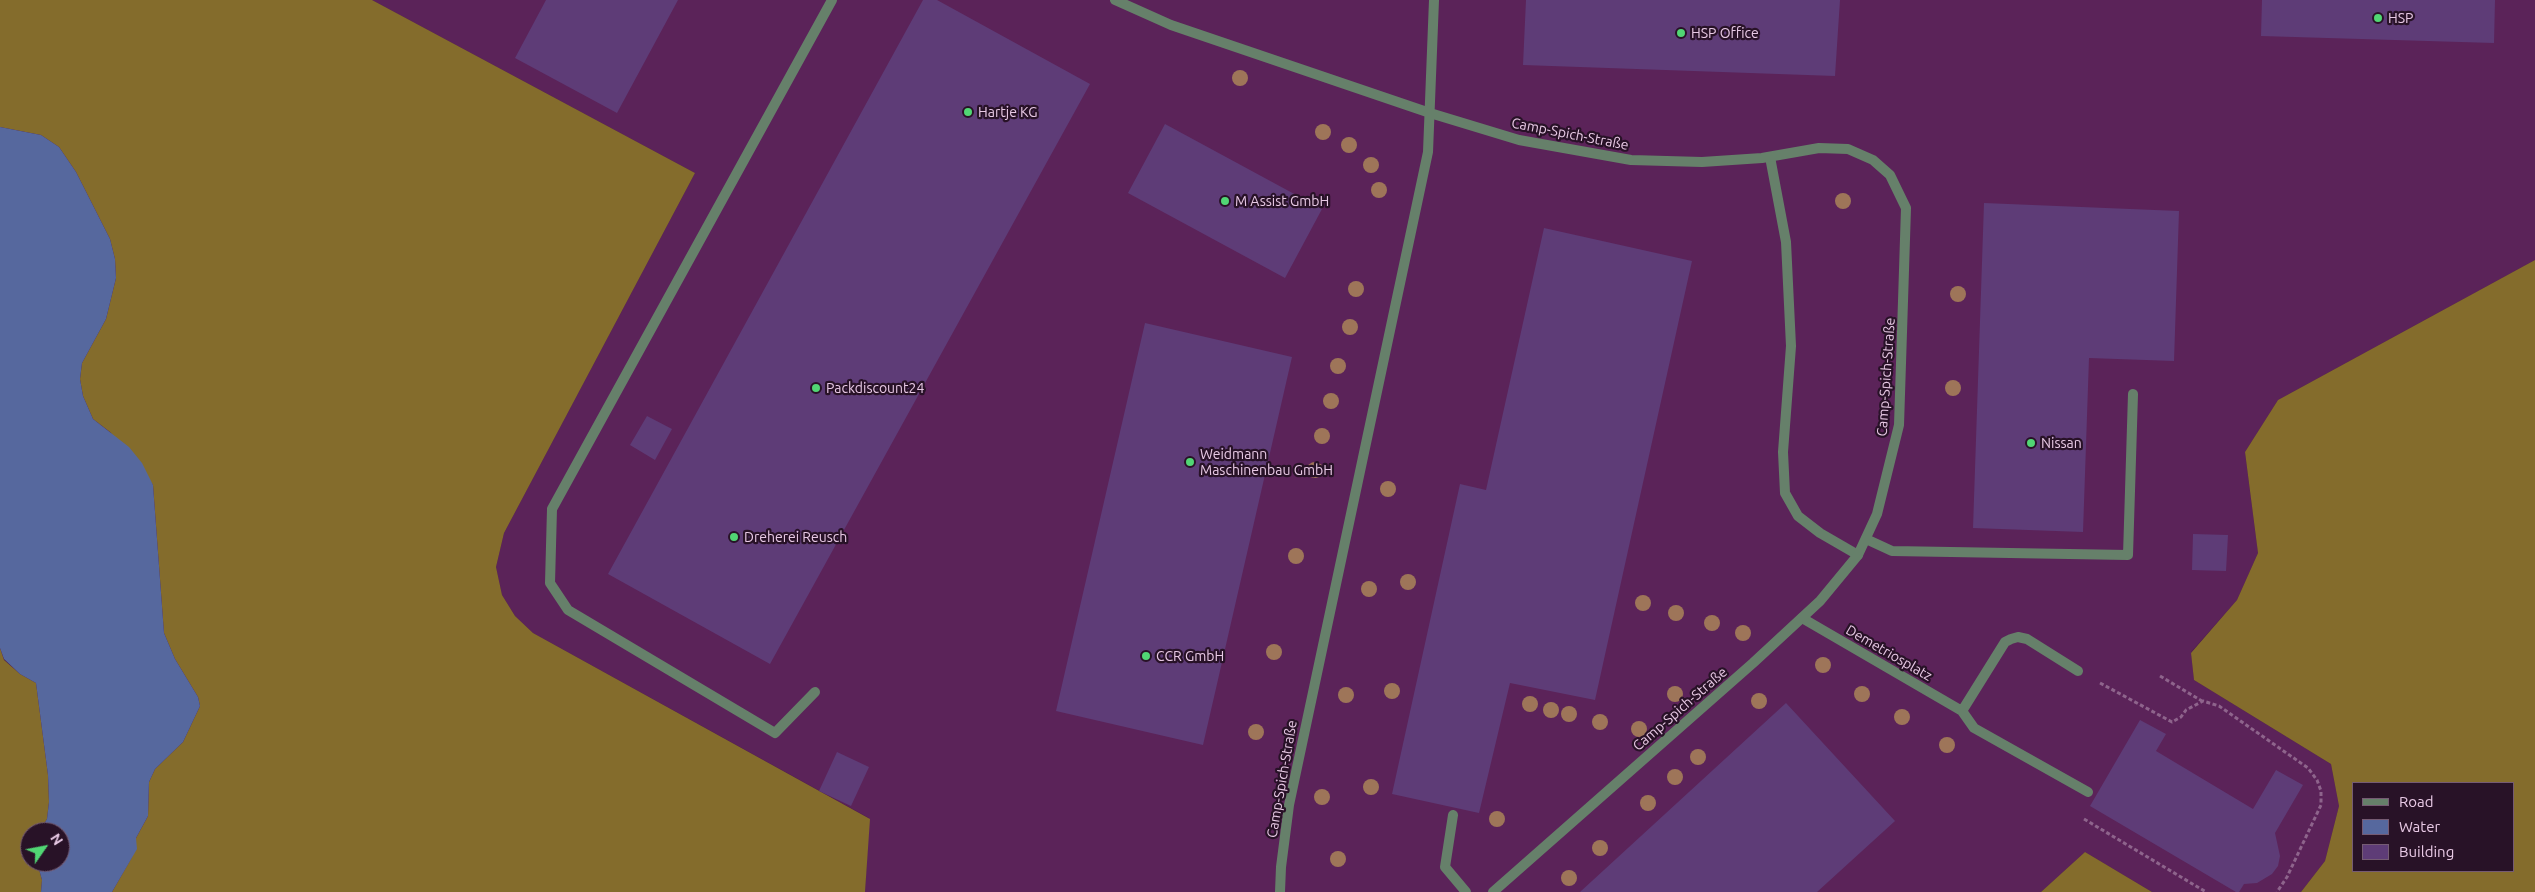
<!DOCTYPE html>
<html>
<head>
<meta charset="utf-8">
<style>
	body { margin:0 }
	#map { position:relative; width:2535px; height:892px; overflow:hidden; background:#4e1c4d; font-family:Ubuntu,sans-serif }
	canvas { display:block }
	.legend { position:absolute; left:2352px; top:782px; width:162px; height:90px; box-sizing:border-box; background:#281227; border:1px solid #755b73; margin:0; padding:6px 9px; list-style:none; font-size:15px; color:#e8c9e5 }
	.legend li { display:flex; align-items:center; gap:10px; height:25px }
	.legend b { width:25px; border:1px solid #755b73 }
	.north { position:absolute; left:20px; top:822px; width:50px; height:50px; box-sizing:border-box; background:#281227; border:1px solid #755b73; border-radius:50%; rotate:57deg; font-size:14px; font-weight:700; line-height:20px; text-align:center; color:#e8c9e5 }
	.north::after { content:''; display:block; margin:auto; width:18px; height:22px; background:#51d674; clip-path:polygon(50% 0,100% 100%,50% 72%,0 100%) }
</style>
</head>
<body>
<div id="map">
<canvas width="2535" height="892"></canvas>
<ul class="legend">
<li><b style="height:6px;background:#66806a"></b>Road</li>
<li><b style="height:14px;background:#56689e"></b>Water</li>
<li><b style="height:14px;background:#5e3c77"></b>Building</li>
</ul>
<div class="north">N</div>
</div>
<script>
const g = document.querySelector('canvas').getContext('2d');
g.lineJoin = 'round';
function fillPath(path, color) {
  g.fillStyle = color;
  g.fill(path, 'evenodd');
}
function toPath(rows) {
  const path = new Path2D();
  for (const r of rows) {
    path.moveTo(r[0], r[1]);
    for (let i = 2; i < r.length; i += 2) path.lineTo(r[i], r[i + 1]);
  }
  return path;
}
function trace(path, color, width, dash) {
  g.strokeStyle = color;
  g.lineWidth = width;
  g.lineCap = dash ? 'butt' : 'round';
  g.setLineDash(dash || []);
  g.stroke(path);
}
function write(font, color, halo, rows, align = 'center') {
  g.font = font + ' Ubuntu,sans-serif';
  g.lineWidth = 4.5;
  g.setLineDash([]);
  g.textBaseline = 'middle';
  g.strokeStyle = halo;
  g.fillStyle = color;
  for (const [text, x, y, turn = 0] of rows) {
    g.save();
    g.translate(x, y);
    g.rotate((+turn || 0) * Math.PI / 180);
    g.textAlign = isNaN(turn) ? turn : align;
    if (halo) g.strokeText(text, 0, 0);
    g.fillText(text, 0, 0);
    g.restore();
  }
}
const built = toPath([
	[372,0,2535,0,2535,260,2278,400,2245,452,2258,553,2237,600,2191,652,2194,680,2331,764,2339,806,2325,861,2301,892,2152,892,2085,852,2041,892,865,892,869,818,533,633,515,616,502,595,496,567,504,533,695,173]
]);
const forest = toPath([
	[0,0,372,0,695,173,504,533,496,567,502,595,515,616,533,633,870,819,865,892,112,892,132,857,136,838,148,816,149,782,155,769,183,742,200,706,198,697,175,659,164,633,153,485,110,432,93,419,83,396,80,379,82,363,106,319,116,278,115,259,110,239,76,172,59,147,41,135,0,127],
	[2535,260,2535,892,2301,892,2325,861,2339,806,2331,764,2194,680,2191,653,2237,600,2258,553,2245,452,2278,400],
	[2514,783,2514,871,2354,871,2354,783],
	[0,648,4,660,20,674,36,683,48,775,49,802,47,819,39,832,30,832,30,862,37,862,42,880,41,892,0,892],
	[2085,852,2152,892,2041,892]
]);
const water = toPath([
	[0,127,41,135,59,147,76,172,110,239,115,259,116,278,106,319,82,363,80,379,83,396,93,419,129,447,142,463,153,485,164,633,175,659,198,697,200,706,183,742,155,769,149,782,148,816,136,838,137,849,112,892,41,892,42,880,37,862,60,862,60,832,39,832,47,819,49,802,48,775,36,683,20,674,4,659,0,648]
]);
const building = toPath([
	[546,0,678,0,617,113,515,58],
	[923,0,937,0,1090,84,770,664,608,574],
	[1526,0,1840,0,1835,76,1523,65],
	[2262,0,2495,0,2494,43,2261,36],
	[1165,124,1322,209,1285,278,1128,193],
	[1984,203,2179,211,2174,361,2089,358,2083,532,1973,528],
	[1544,228,1692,261,1595,700,1510,683,1479,813,1392,794,1460,484,1486,490],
	[1145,323,1292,357,1203,745,1056,711],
	[647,416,672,429,655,460,630,445],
	[2193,534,2228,535,2226,571,2192,570],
	[1786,703,1895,821,1817,892,1580,892],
	[2140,720,2166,734,2156,751,2253,809,2276,770,2303,785,2275,833,2280,856,2278,866,2272,874,2257,883,2244,884,2239,892,2236,892,2090,806],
	[837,752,869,767,851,806,819,791]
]);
const path = toPath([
	[2160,676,2202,701],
	[2100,683,2172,722,2181,717,2186,710,2203,701,2219,706,2308,768,2317,780,2321,791,2321,805,2287,877,2277,892],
	[2084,819,2206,892]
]);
const service = toPath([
	[1770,157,1786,242,1791,346,1783,452,1785,493,1798,516,1820,533,1858,555],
	[1866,539,1892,551,2128,555,2133,394],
	[1802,618,1962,711,1974,728,2088,792],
	[815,692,775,733,568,610,550,583,552,509,832,0],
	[1962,711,2005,642,2011,639,2018,637,2027,639,2078,671],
	[1453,815,1445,867,1466,892]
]);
const minor = toPath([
	[1115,0,1171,25,1430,113,1519,140,1631,160,1702,162,1762,158,1819,148,1848,149,1873,160,1890,175,1906,208,1899,425,1877,514,1858,555,1820,601,1753,663,1493,892],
	[1280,892,1281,867,1289,805,1428,152,1434,0]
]);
const trees = [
	[1240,78],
	[1323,132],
	[1349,145],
	[1371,165],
	[1379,190],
	[1843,201],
	[1356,289],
	[1958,294],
	[1350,327],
	[1338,366],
	[1953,388],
	[1331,401],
	[1322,436],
	[1315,470],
	[1388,489],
	[1296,556],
	[1408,582],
	[1369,589],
	[1643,603],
	[1676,613],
	[1712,623],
	[1743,633],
	[1274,652],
	[1823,665],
	[1392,691],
	[1675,694],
	[1862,694],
	[1346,695],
	[1759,701],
	[1530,704],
	[1551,710],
	[1569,714],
	[1902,717],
	[1600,722],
	[1639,729],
	[1256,732],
	[1947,745],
	[1698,757],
	[1675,777],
	[1371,787],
	[1322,797],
	[1648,803],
	[1497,819],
	[1600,848],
	[1338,859],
	[1569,878]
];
const markers = [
	[2378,18,5,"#51d674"],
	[1681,33,5,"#51d674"],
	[968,112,5,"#51d674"],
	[1225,201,5,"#51d674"],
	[816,388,5,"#51d674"],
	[2031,443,5,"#51d674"],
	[1190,462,5,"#51d674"],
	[734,537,5,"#51d674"],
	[1146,656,5,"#51d674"]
];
const poiNames = [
	["HSP",2388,18],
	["HSP Office",1691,33],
	["Hartje KG",978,112],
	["M Assist GmbH",1235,201],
	["Packdiscount24",826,388],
	["Nissan",2041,443],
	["Weidmann",1200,454],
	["Maschinenbau GmbH",1200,470],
	["Dreherei Reusch",744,537],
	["CCR GmbH",1156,656]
];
const streetNames = [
	["Camp-Spich-Straße",1570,134,11],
	["Camp-Spich-Straße",1886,377,-86],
	["Demetriosplatz",1889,653,30],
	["Camp-Spich-Straße",1680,709,-41],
	["Camp-Spich-Straße",1282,779,-80]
];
fillPath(built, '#5b2359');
fillPath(forest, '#846c2c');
fillPath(water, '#56689e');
fillPath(building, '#5e3c77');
trace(path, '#8e648c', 3, [4, 2.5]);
trace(service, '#66806a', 10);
trace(minor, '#66806a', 10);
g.fillStyle = '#9e7559';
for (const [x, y] of trees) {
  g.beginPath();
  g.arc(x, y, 8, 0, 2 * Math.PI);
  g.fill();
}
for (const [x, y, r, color] of markers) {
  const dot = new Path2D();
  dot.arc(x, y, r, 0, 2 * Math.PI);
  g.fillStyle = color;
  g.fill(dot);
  trace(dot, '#281227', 2);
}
write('14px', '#e8c9e5', '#281227', poiNames, 'left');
write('14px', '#e8c9e5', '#281227', streetNames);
</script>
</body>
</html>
